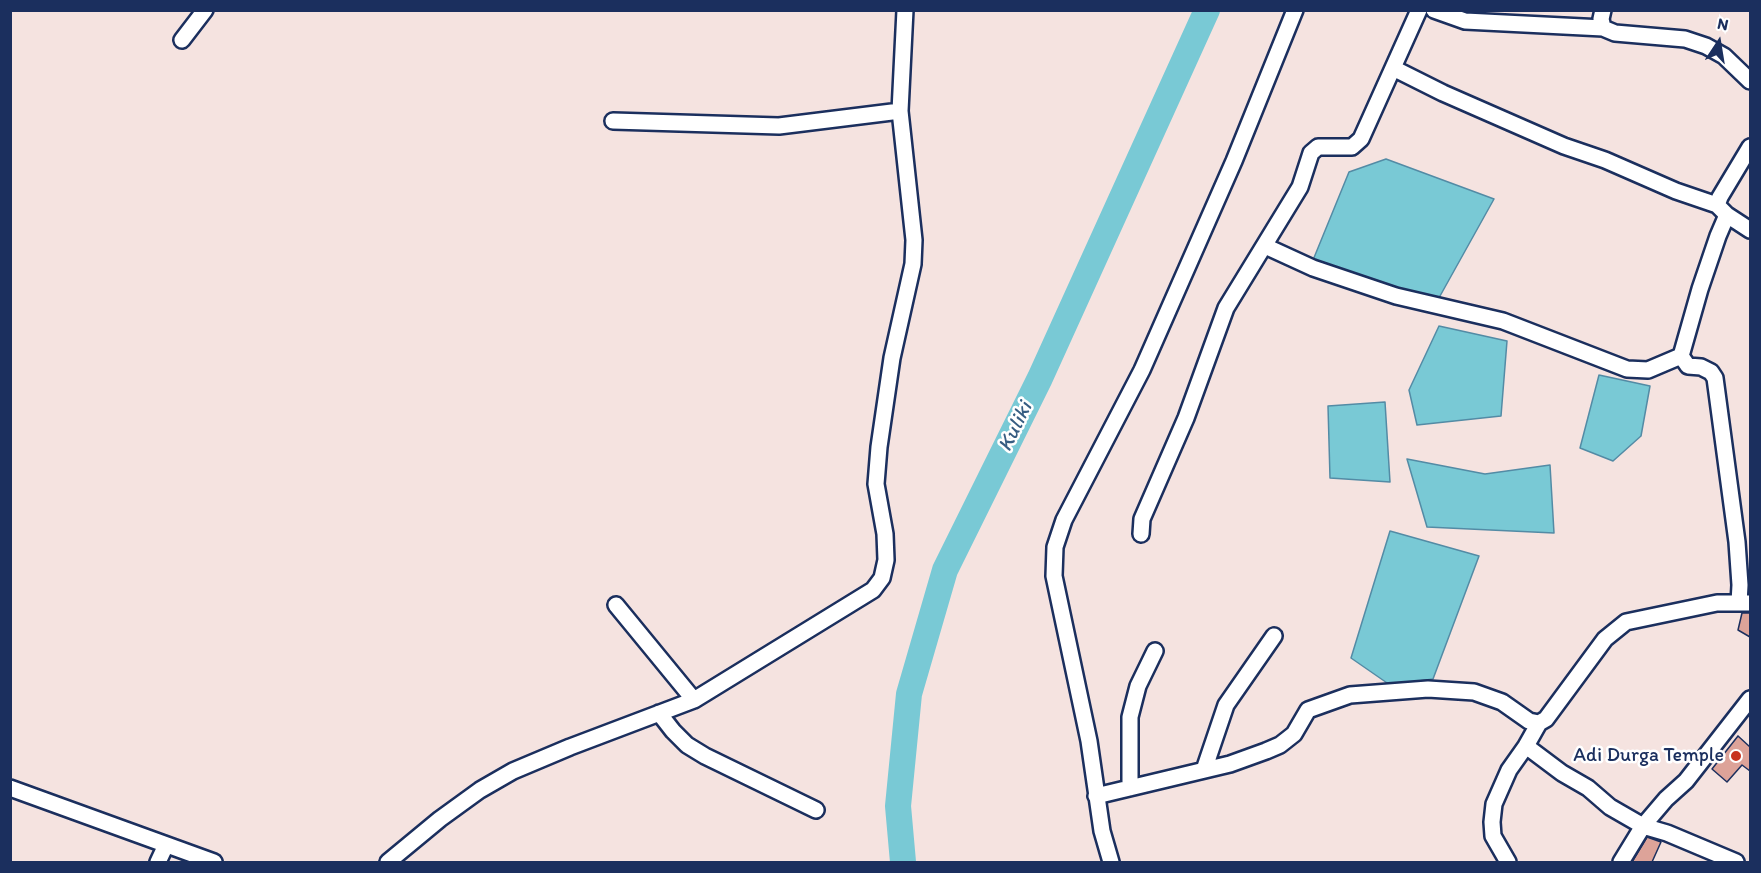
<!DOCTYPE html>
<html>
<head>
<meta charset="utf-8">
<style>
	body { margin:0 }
	#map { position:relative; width:1761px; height:873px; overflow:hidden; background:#f5e3e0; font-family:Itim,sans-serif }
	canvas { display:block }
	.frame { position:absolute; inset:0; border:12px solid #1b2f5e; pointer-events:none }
	.north { position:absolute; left:1689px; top:12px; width:60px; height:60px; -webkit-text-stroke:4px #fff; paint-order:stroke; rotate:12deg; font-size:16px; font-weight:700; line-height:24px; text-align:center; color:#1b2f5e }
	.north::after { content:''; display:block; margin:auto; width:21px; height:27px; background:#1b2f5e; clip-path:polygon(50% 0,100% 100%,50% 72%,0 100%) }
</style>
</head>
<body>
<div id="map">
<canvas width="1761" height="873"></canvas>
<div class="frame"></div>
<div class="north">N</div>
</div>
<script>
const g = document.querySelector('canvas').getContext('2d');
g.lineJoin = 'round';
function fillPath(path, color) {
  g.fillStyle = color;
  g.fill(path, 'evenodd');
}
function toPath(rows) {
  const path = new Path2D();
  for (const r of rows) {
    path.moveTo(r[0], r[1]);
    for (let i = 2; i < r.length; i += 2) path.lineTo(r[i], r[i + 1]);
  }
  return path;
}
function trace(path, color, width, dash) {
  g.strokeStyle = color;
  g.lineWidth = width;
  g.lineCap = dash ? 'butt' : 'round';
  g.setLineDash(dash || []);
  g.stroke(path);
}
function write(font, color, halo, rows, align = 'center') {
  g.font = font + ' Itim,sans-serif';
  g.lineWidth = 5;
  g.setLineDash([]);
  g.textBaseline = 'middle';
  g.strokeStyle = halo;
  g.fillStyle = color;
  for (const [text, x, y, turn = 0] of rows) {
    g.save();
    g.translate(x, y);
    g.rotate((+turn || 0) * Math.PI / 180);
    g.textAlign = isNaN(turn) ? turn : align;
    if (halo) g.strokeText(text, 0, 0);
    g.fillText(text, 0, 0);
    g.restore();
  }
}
const water = toPath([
	[1386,159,1494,199,1435,305,1311,265,1349,172,1386,159],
	[1439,326,1507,341,1501,416,1417,425,1409,390,1439,326],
	[1599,375,1650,386,1641,436,1613,461,1580,448,1599,375],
	[1385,402,1390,482,1330,478,1328,406,1385,402],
	[1407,459,1485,474,1550,465,1554,533,1427,527,1407,459],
	[1390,531,1479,556,1433,679,1390,685,1351,658,1390,531]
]);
const river = toPath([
	[903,862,898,806,909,694,945,570,1040,378,1207,10]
]);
const building = toPath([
	[1742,613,1750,613,1750,637,1738,630,1742,613],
	[1738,736,1750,747,1750,771,1742,765,1727,782,1712,769,1738,736],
	[1647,837,1661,842,1652,862,1632,862,1647,837]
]);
const street = toPath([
	[1434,10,1465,21,1603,28],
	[1603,10,1601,19,1603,28,1615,33,1685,39,1706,46,1724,56,1750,81],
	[182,40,205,10],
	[1393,68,1443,93,1564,146,1605,160,1676,191,1717,205],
	[613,121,779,126,900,111],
	[1727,215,1750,230],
	[1265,246,1313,268,1396,296,1503,321,1627,369,1648,370,1681,356],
	[1141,534,1142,519,1186,418,1226,308,1300,187,1311,153,1318,147,1352,147,1361,139,1419,10],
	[1739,603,1740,585,1737,542,1715,378,1711,372,1701,367,1688,366,1681,356,1700,289,1718,236,1727,215,1717,205,1720,197,1750,147],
	[616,605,694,700],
	[659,713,673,731,687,745,705,756,816,810],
	[1539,723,1526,746,1562,773,1588,788,1610,807,1643,826,1667,833,1736,862],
	[1204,770,1226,705,1274,636],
	[10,788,214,862],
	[1130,788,1130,717,1138,686,1155,651],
	[1096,796,1230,764,1266,751,1280,745,1294,734,1308,710,1350,695,1428,689,1474,692,1502,702,1529,721,1539,723,1546,719,1605,639,1626,622,1717,603,1750,603],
	[158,862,166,845],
	[388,862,440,819,480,790,513,771,570,747,694,700,873,590,882,578,886,560,885,534,876,484,879,447,892,358,913,264,914,240,900,111,905,10],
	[1111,862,1102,831,1089,741,1054,576,1055,547,1064,520,1142,370,1234,161,1295,10],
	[1508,862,1493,836,1492,822,1494,804,1509,770,1526,746],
	[1621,862,1643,826,1666,799,1686,781,1750,699]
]);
const markers = [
	[1736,756,6,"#c8321e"]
];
const poiNames = [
	["Adi Durga Temple",1724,756]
];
const waterNames = [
	["Kuliki",1016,427,-64]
];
fillPath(water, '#79c9d5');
trace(water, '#538ba5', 1.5);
trace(river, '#79c9d5', 26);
fillPath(building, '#dda399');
trace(building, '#1b2f5e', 1.5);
trace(street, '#1b2f5e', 20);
trace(street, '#fff', 15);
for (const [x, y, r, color] of markers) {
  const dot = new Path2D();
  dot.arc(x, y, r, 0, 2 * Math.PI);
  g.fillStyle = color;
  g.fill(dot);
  trace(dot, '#fff', 2);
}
write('20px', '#1b2f5e', '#fff', poiNames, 'right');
write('italic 21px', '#375d82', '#fff', waterNames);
</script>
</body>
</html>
